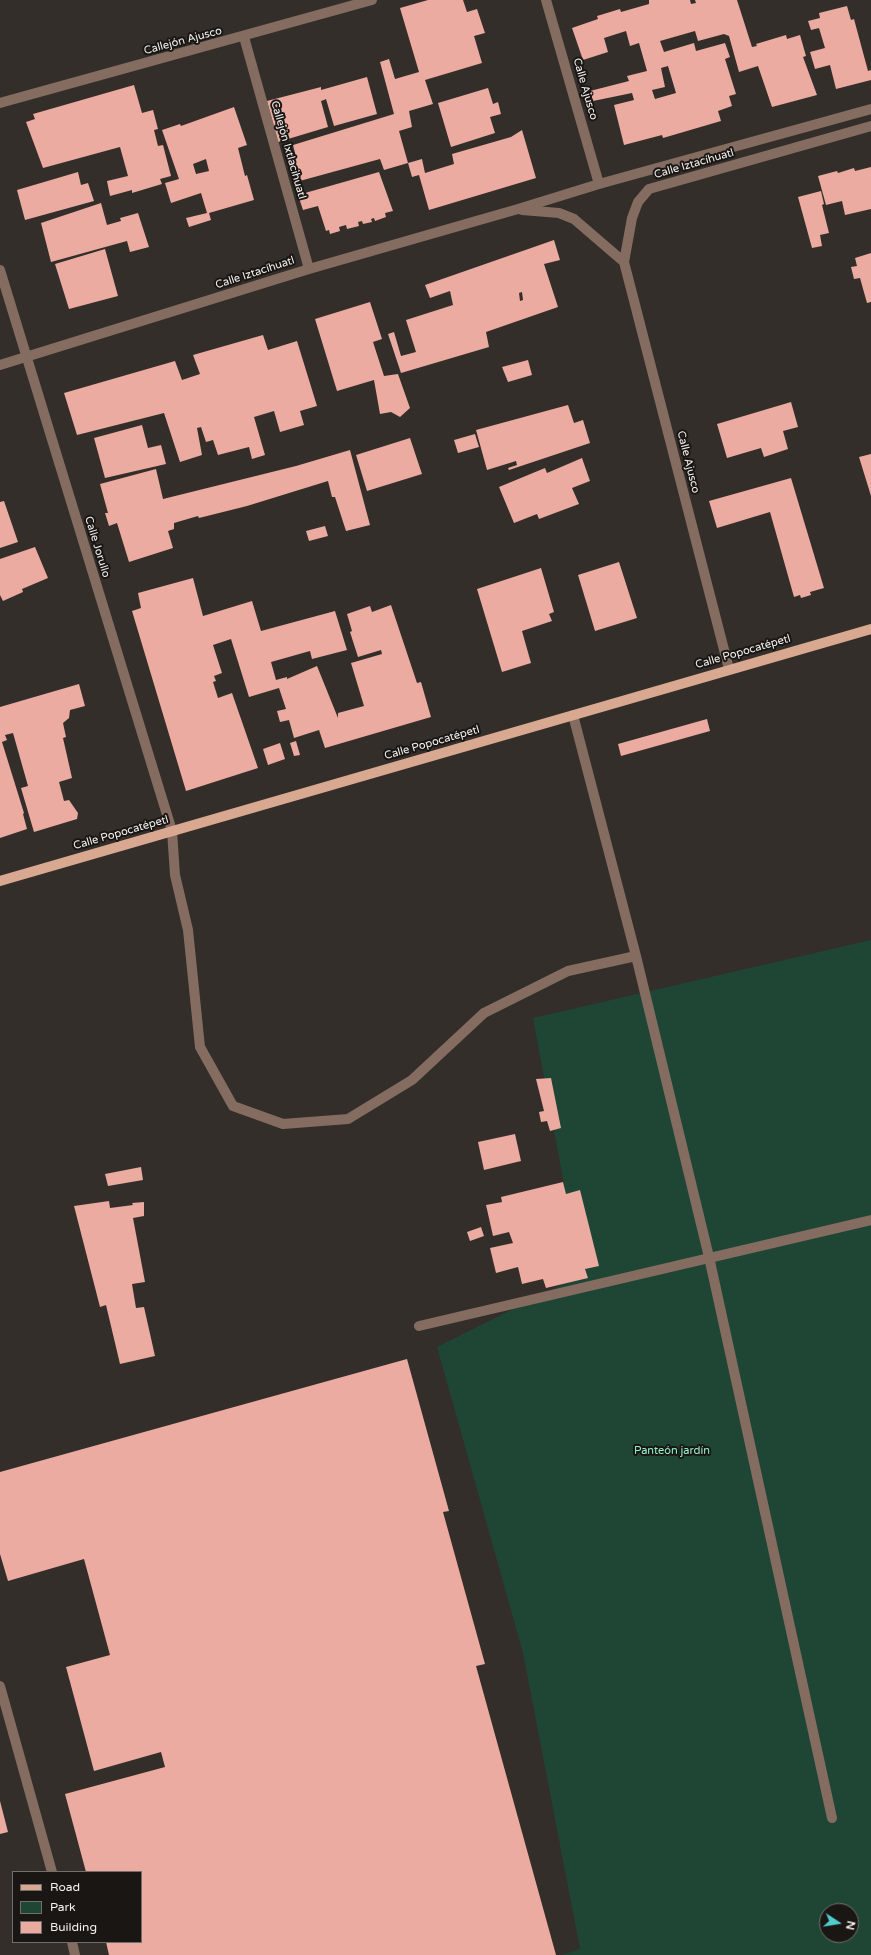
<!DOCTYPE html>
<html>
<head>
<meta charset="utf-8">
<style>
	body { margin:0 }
	#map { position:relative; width:871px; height:1955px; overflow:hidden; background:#332e29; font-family:"Varela Round",sans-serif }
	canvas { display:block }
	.legend { position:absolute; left:12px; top:1871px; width:130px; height:72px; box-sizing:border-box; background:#191614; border:1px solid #716e6b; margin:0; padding:5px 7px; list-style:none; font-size:12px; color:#f4f1ee }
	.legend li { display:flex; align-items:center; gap:8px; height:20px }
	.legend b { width:20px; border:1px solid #716e6b }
	.north { position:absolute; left:819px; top:1903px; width:40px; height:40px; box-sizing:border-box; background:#191614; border:1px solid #716e6b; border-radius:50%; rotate:102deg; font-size:11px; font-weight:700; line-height:16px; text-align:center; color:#f4f1ee }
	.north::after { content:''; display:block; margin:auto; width:14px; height:18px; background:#52cdce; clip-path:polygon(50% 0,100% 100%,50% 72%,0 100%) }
</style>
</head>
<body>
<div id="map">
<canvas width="871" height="1955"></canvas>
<ul class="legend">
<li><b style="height:5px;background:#d8a990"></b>Road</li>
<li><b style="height:11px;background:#1f4535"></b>Park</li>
<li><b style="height:11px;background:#ebaba1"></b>Building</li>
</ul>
<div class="north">N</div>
</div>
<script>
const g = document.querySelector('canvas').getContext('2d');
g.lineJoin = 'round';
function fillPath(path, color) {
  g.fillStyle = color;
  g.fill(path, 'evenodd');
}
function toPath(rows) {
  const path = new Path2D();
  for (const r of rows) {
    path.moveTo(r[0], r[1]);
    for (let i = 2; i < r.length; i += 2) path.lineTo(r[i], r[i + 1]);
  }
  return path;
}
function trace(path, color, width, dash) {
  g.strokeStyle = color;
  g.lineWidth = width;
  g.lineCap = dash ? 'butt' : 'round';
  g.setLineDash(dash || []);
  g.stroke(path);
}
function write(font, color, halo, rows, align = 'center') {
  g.font = font + ' "Varela Round",sans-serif';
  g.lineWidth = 4;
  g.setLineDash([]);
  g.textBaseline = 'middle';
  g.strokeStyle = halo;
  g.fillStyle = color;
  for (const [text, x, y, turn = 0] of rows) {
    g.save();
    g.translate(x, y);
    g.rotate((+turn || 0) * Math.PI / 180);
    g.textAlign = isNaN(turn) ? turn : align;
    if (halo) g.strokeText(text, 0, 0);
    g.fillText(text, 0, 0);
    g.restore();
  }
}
const green = toPath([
	[871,940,871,1955,562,1955,580,1949,523,1653,437,1347,581,1275,533,1018],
	[827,1911,851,1911,851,1935,827,1935]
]);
const building = toPath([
	[428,0,463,0,467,12,477,9,485,33,474,36,482,63,425,80,433,104,409,111,412,127,399,131,408,163,384,170,380,159,296,182,290,159,296,157,293,145,394,114,380,62,389,59,395,79,419,72,400,8],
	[649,0,690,0,691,4,696,3,695,0,737,0,752,47,757,46,756,44,786,35,787,39,800,35,806,56,803,57,817,95,772,107,758,66,739,72,729,36,724,34,698,41,695,31,660,41,664,52,694,43,696,51,725,43,730,57,725,59,736,94,729,96,732,106,718,111,721,121,663,138,662,135,624,145,614,105,634,100,632,93,593,101,590,91,629,81,627,76,647,71,639,43,630,46,626,31,604,38,608,52,583,60,572,28,598,19,597,16,620,9,621,12,649,4],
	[668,66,676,93,655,99,652,90,665,87,661,68],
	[847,6,851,20,854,19,868,71,871,70,871,80,836,89,830,65,815,69,810,52,825,48,819,28,811,30,808,21,820,18,819,13],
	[367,77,377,114,334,126,326,99,324,100,321,101,328,127,278,142,267,101,321,87,321,90],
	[134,85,142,113,153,110,158,129,154,130,158,146,163,145,171,176,160,179,162,184,132,193,132,190,110,196,107,181,128,176,120,147,43,168,26,122,35,119,33,114],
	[488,88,493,104,498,102,501,114,490,117,495,133,451,147,438,103],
	[234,107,247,145,238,148,245,176,247,175,254,200,209,213,211,220,189,227,186,218,207,213,201,193,171,203,165,183,179,179,162,130,180,124,181,126],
	[206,159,209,171,196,174,193,164],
	[522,130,536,178,429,210,419,175,412,177,408,163,422,159,425,173,454,164,452,154,511,137],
	[871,167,871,209,845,215,842,201,826,205,818,176,837,171,838,173,854,168,855,171],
	[78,172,81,185,88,183,94,201,25,220,17,190],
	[379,172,393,211,385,213,386,217,375,221,374,218,371,219,372,222,363,224,362,221,358,222,359,226,347,229,346,225,339,227,340,231,330,234,329,230,326,231,318,206,303,210,298,195],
	[821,191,824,204,822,205,829,233,820,235,822,246,812,248,798,197],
	[101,203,107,225,121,221,120,218,138,213,149,247,130,252,127,241,51,262,41,223],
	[554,240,560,260,544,264,558,307,486,332,489,347,401,373,388,334,394,332,401,356,416,352,406,320,453,305,450,291,430,298,425,285],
	[522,292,523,300,520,301,519,293],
	[105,249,118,296,69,309,55,264],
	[871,253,871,302,867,303,860,278,854,279,851,267,857,266,855,258],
	[370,302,382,339,373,342,384,376,398,374,410,408,400,417,391,412,380,414,374,380,337,391,315,319],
	[263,335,268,350,297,341,317,406,300,411,304,425,280,432,274,411,254,417,265,455,252,459,249,447,218,455,213,440,206,442,201,427,197,428,202,455,180,462,164,413,77,435,64,393,175,361,182,380,200,374,193,355],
	[528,360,532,375,508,382,502,367],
	[791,402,798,427,783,431,788,449,764,457,761,448,727,458,717,424],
	[568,405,574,423,583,420,590,443,509,470,508,468,517,465,516,461,487,470,476,430],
	[142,425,148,448,161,445,166,464,105,478,94,438],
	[475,434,479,447,458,453,454,440],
	[410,438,422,474,367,491,356,455],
	[350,450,370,525,346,531,335,497,332,497,328,481,247,506,199,518,198,516,174,523,174,529,168,531,173,548,129,562,117,523,109,526,105,513,108,513,100,484,156,469,163,499,296,466],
	[871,454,871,496,859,457],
	[582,458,590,481,572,488,579,504,539,519,537,514,514,523,499,487,545,468,547,473],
	[791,478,824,588,810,592,811,595,801,598,800,595,794,597,770,512,717,528,709,501],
	[4,501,18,542,0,548,0,502],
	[325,526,328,536,309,541,306,531],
	[35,547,48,578,22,589,23,592,3,601,0,595,0,559],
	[619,562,637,618,595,631,578,575],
	[541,568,554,612,549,614,552,621,522,631,531,663,502,672,477,589],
	[193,578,203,616,252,601,261,631,335,611,347,650,312,659,310,651,271,662,276,680,287,677,287,679,317,666,338,718,338,713,364,706,351,663,382,654,381,650,358,657,350,632,352,631,347,614,370,606,372,612,391,605,417,683,421,682,431,717,325,748,319,730,294,738,289,720,280,722,277,711,286,709,279,688,249,697,231,639,213,645,222,673,214,676,216,681,213,682,218,698,232,693,258,768,186,791,132,611,141,608,138,593],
	[79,684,85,706,70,710,69,718,63,723,66,737,63,738,72,778,59,782,64,801,69,800,78,813,77,819,34,832,21,788,28,786,13,733,5,735,7,740,2,742,24,813,23,814,27,829,0,838,0,707],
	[707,719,710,731,621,756,618,744],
	[296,741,300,755,294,756,290,743],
	[280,743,285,759,268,765,263,749],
	[551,1078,561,1128,550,1131,547,1121,541,1122,539,1112,544,1111,536,1079],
	[515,1134,521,1161,484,1170,478,1142],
	[141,1167,143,1180,108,1186,105,1174],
	[563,1182,566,1194,580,1190,599,1266,585,1269,588,1278,546,1288,543,1279,522,1284,518,1267,496,1273,490,1248,513,1243,509,1232,493,1236,486,1205,502,1202,501,1197],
	[109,1201,110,1208,133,1205,132,1203,144,1202,144,1216,133,1218,145,1282,132,1284,136,1308,144,1307,155,1356,120,1364,106,1305,100,1307,74,1206],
	[481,1227,484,1236,470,1241,467,1232],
	[407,1359,449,1511,443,1512,485,1664,476,1666,556,1955,109,1955,106,1942,141,1942,141,1872,86,1872,65,1794,165,1767,161,1752,94,1771,66,1667,110,1655,84,1559,8,1581,0,1554,0,1472],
	[0,1801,8,1832,0,1834]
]);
const minor = toPath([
	[546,0,599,184],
	[244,37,309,269],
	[0,103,372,0],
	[522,210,559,213,574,219,624,262],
	[0,270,172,831,175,875,188,930,200,1047,233,1106,283,1124,348,1119,412,1080,484,1013,568,971,636,956],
	[0,365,309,269,518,209,599,184,871,109],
	[729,669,624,262,632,218,638,202,649,189,871,126],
	[573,715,636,956,709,1257,832,1818],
	[419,1326,871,1220],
	[0,1686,52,1872],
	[72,1942,75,1955]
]);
const major = toPath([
	[0,881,871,629]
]);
const streetNames = [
	["Callejón Ajusco",183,41,-15],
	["Calle Ajusco",585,89,74],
	["Callejón Ixtlacihuatl",288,150,74],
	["Calle Iztacíhuatl",694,164,-16],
	["Calle Iztacíhuatl",255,273,-18],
	["Calle Ajusco",688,462,76],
	["Calle Jorullo",97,547,73],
	["Calle Popocatépetl",743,652,-16],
	["Calle Popocatépetl",432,743,-16],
	["Calle Popocatépetl",121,833,-16]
];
const parkNames = [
	["Panteón jardín",672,1451]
];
fillPath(green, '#1f4535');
fillPath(building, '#ebaba1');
trace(minor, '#846c60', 10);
trace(major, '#d8a990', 10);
write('11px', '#f4f1ee', '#191614', streetNames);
write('11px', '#94f3ca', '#191614', parkNames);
</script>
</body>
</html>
